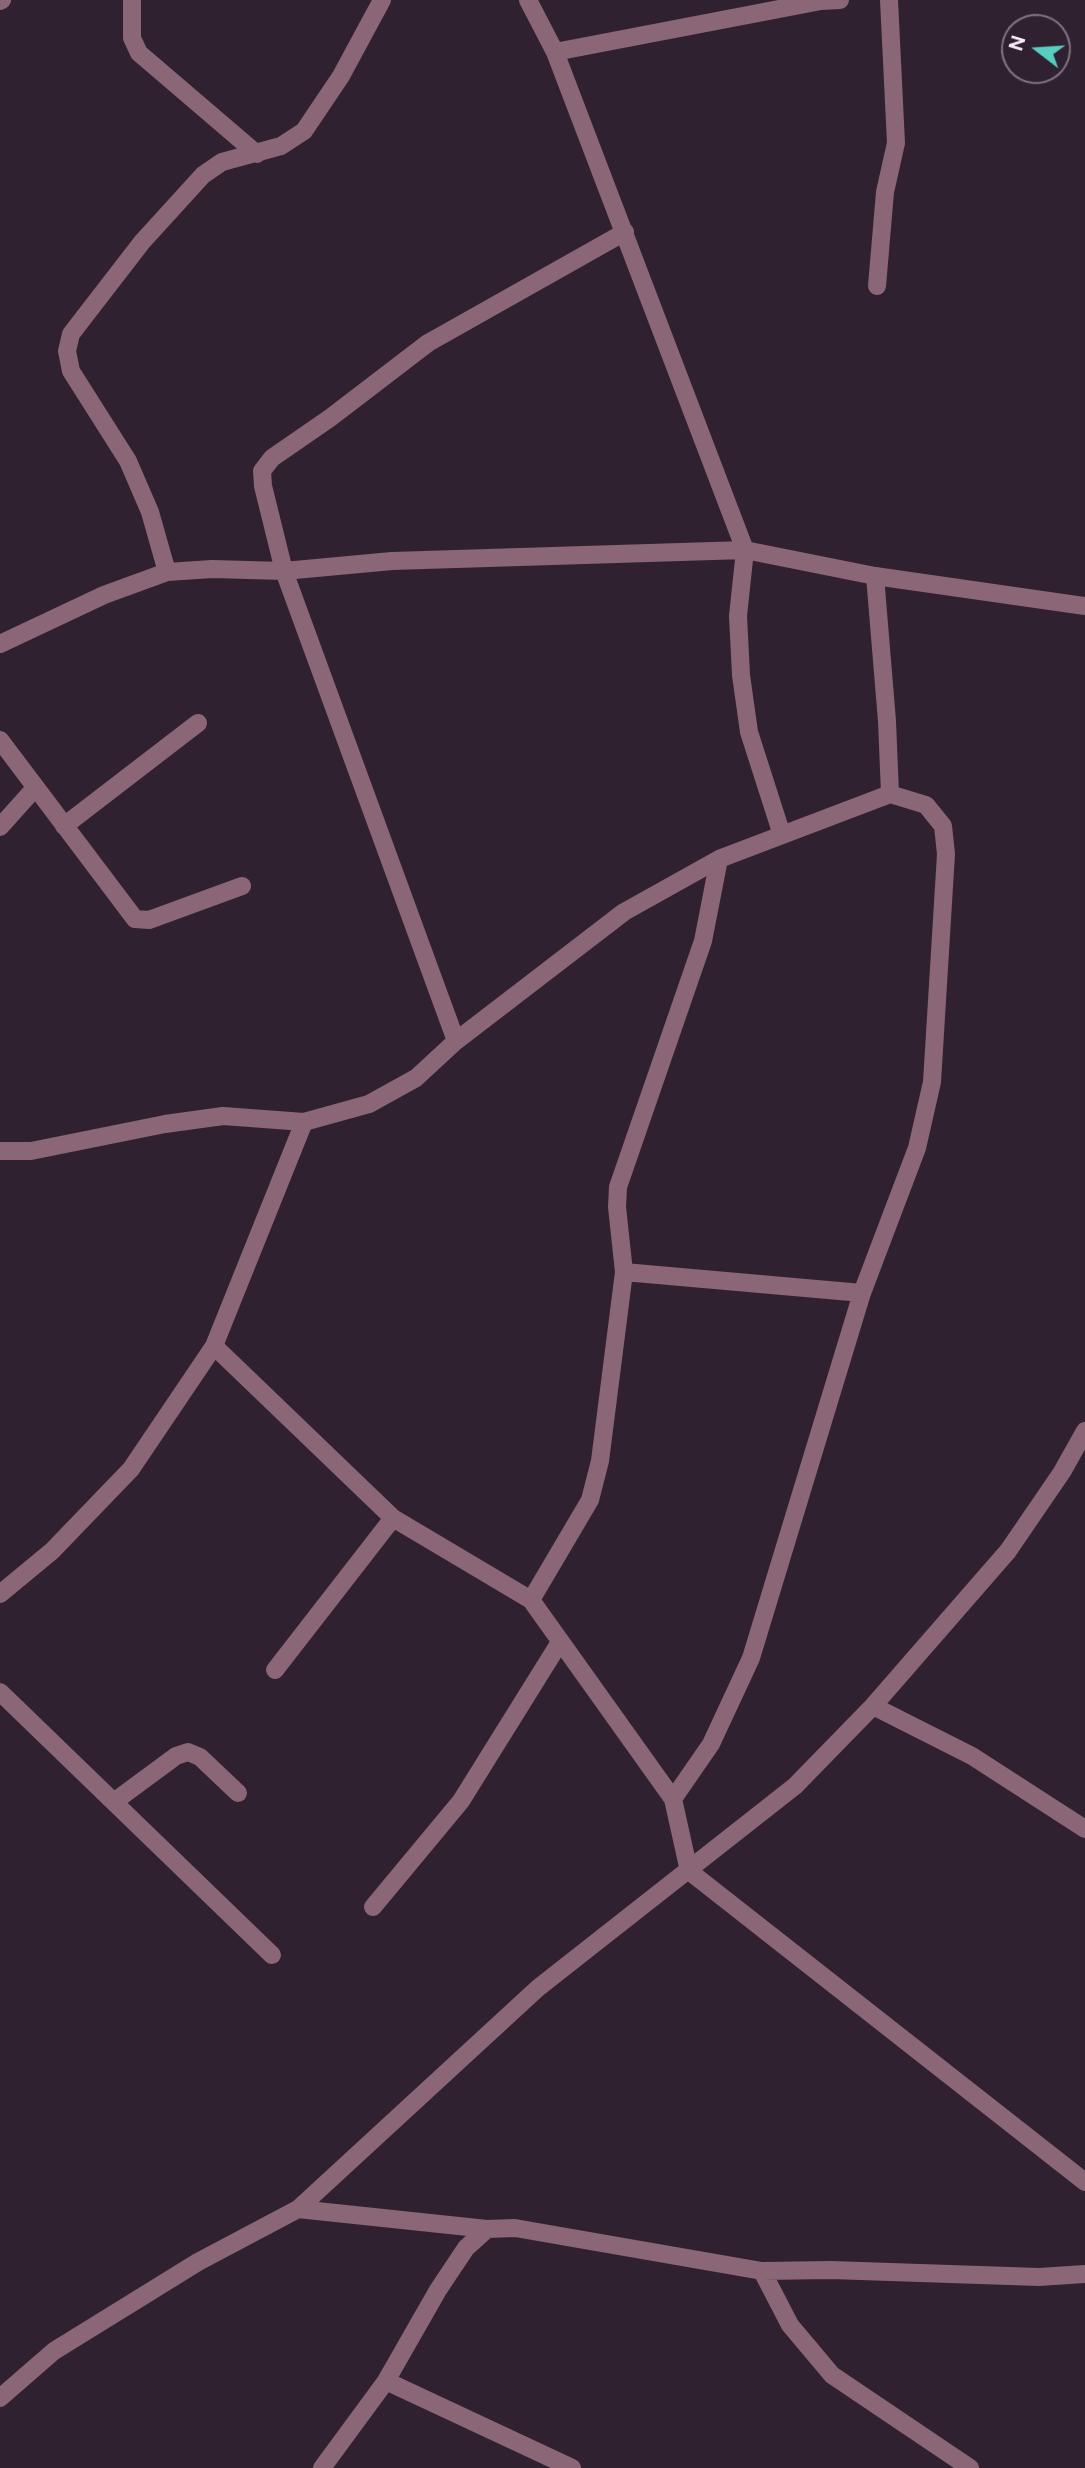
<!DOCTYPE html>
<html>
<head>
<meta charset="utf-8">
<style>
	body { margin:0 }
	#map { position:relative; width:1085px; height:2468px; overflow:hidden; background:#302131; font-family:Figtree,sans-serif }
	canvas { display:block }
	.north { position:absolute; left:1001px; top:14px; width:70px; height:70px; box-sizing:border-box; background:#302131; border:2px solid #807381; border-radius:50%; rotate:287deg; font-size:19px; font-weight:700; line-height:28px; text-align:center; color:#f9effa }
	.north::after { content:''; display:block; margin:auto; width:24px; height:32px; background:#57cec2; clip-path:polygon(50% 0,100% 100%,50% 72%,0 100%) }
</style>
</head>
<body>
<div id="map">
<canvas width="1085" height="2468"></canvas>
<div class="north">N</div>
</div>
<script>
const g = document.querySelector('canvas').getContext('2d');
g.lineJoin = 'round';
function toPath(rows) {
  const path = new Path2D();
  for (const r of rows) {
    path.moveTo(r[0], r[1]);
    for (let i = 2; i < r.length; i += 2) path.lineTo(r[i], r[i + 1]);
  }
  return path;
}
function trace(path, color, width, dash) {
  g.strokeStyle = color;
  g.lineWidth = width;
  g.lineCap = dash ? 'butt' : 'round';
  g.setLineDash(dash || []);
  g.stroke(path);
}
const minor = toPath([
	[132,0,132,38,139,53,257,154],
	[528,0,555,52,745,550,738,616,741,675,749,732,782,835],
	[0,1,2,0],
	[555,52,821,1,840,0],
	[877,286,885,192,896,143,889,0],
	[167,572,150,512,128,461,71,371,67,351,71,334,142,242,203,175,222,162,281,146,304,131,341,76,382,0],
	[0,644,104,595,167,572,212,569,284,571,392,561,745,550,875,576,1085,606],
	[0,740,135,919,149,920,242,886],
	[64,826,198,723],
	[0,827,35,788],
	[456,1041,284,571,263,486,262,471,272,458,330,418,428,343,625,232],
	[0,1151,31,1151,165,1124,223,1116,304,1122,369,1104,416,1078,456,1041,624,912,719,859,890,794],
	[624,1272,862,1293],
	[214,1346,393,1518,531,1600,673,1799,711,1744,751,1658,862,1293,917,1148,932,1082,946,854,943,826,926,805,890,794,887,721,875,576],
	[0,1594,52,1551,131,1469,214,1346,304,1122],
	[531,1600,590,1500,600,1461,624,1272,617,1207,618,1187,703,941,719,859],
	[275,1670,393,1518],
	[0,1692,272,1955],
	[873,1706,972,1756,1085,1829],
	[673,1799,689,1871,1085,2182],
	[115,1801,176,1756,188,1752,200,1757,238,1793],
	[373,1907,461,1801,560,1642],
	[298,2209,487,2229,515,2228,762,2271,831,2270,1039,2277,1085,2274],
	[762,2271,790,2325,832,2375,970,2468],
	[386,2381,572,2468],
	[0,2398,54,2351,198,2262,298,2209,538,1988,795,1786,873,1706,1008,1551,1062,1472,1085,1431],
	[322,2468,386,2381,438,2290,466,2248,487,2229]
]);
trace(minor, '#8a6676', 18);
</script>
</body>
</html>
